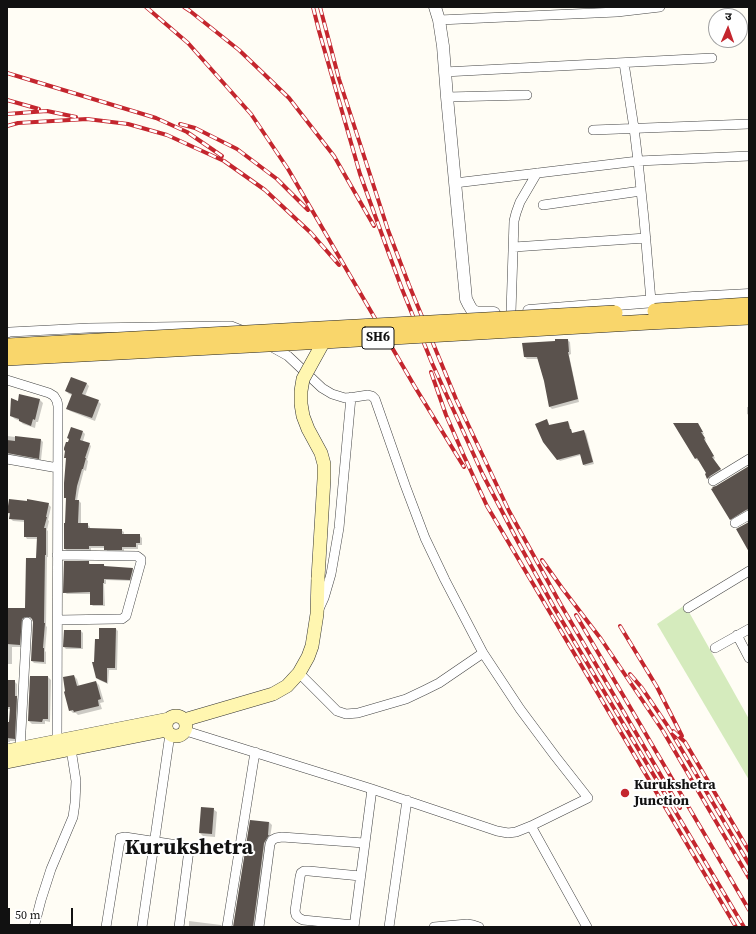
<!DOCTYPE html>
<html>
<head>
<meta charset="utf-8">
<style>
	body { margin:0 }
	#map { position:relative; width:756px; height:934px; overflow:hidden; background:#fffdf5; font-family:"Source Serif 4","Noto Sans Devanagari",serif }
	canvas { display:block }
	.frame { position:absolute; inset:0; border:8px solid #111; pointer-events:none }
	.north { position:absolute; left:708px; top:8px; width:40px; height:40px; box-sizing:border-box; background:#fff; border:1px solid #a0a0a0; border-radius:50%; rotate:2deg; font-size:11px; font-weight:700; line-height:16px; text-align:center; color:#111 }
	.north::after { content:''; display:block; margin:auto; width:14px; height:18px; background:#c4262e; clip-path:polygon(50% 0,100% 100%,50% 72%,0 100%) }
	.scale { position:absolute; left:8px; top:908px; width:65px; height:18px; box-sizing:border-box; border:2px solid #111; border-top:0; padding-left:5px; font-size:12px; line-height:14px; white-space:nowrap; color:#111; -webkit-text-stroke:3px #fff; paint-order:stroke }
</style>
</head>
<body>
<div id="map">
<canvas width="756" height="934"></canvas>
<div class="frame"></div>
<div class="north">उ</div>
<div class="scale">50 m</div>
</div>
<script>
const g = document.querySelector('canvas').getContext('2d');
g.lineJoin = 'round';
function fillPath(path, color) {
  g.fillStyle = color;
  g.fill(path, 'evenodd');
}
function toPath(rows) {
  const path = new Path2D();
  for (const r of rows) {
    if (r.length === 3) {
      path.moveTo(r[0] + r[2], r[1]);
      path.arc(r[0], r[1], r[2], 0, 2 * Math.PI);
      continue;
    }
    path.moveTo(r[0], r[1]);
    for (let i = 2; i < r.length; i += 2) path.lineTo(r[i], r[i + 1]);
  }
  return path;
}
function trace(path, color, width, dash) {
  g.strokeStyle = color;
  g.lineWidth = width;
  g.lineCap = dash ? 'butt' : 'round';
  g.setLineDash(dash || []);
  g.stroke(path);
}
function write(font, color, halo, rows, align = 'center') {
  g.font = font + ' "Source Serif 4",serif';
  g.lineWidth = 4;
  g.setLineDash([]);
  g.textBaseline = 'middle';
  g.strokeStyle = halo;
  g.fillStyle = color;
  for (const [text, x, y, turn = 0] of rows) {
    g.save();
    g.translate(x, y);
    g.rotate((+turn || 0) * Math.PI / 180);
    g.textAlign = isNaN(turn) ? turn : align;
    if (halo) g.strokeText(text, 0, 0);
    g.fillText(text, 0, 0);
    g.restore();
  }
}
const green = toPath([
	[685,605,749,719,749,780,657,624]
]);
const shadow = toPath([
	[567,340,570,342,571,354,569,355,579,402,552,409,550,407,548,393,538,359,527,359,525,357,556,342],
	[86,383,89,386,85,396,98,401,101,404,95,421,70,411,67,408,72,395,69,394,66,391],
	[20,395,40,400,43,403,38,422,36,422,35,428,23,424,20,421,15,419,11,416,18,403],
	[747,407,749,407,749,415,747,414],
	[547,420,550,426,567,422,569,423,571,430,573,434,584,432,586,433,594,464,585,466,584,465,581,455,560,461,558,459],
	[700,427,704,434,703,434,706,440,705,441,715,458,714,459,722,472,710,480,706,475,708,474,699,460,698,461,696,459],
	[83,432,85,434,83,441,89,444,91,446,87,460,88,461,86,471,84,470,79,489,77,501,79,501,81,503,81,524,87,524,90,527,90,529,121,530,124,532,124,535,139,535,142,538,142,545,138,545,138,549,124,549,124,552,108,552,105,548,91,548,91,551,67,551,65,549,67,500,65,497,67,459,65,457,69,443],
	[7,436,41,440,43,442,41,460,11,455,7,456],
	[749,467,749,511,733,521,731,519],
	[48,504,51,507,48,520,49,521,47,530,48,531,48,557,47,557,46,626,47,627,45,651,46,652,46,664,34,663,32,661,34,622,33,619,30,618,25,621,22,647,12,647,12,664,7,664,7,609,26,609,37,559,37,539,27,539,25,536,25,522,13,521,10,518,10,515,8,513],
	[88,562,91,565,104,565,106,568,133,569,135,571,132,581,106,580,106,584,104,584,105,606,93,606,91,604,91,594,67,594,64,592],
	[116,629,118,631,117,670,109,670,108,684,99,680,97,678,95,663,100,640],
	[65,631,81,631,83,633,83,649,66,649,64,647],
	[74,676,77,679,79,686,96,682,99,685,104,702,100,703,102,709,78,715,76,713,73,713,70,710],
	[48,677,51,680,50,722,45,721,45,724,32,724,29,721],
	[7,681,14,681,17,684,17,698,19,700,17,741,10,741,10,742,7,742,7,723,10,723,11,709,7,709],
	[213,809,217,812,215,837,203,836,200,833],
	[269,822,272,825,270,838,256,927,234,927],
	[189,921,221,925,223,927,189,927]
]);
const building = toPath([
	[555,339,568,339,569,352,568,352,578,399,549,407,544,381,537,357,524,357,522,343,555,341],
	[71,377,87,383,82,394,99,400,92,418,66,409,72,394,65,391],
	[19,394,40,399,35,420,33,419,31,426,19,421,19,419,10,416,11,398,18,401],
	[547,419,549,425,568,421,570,429,571,429,572,433,584,430,593,462,583,465,580,454,557,460,543,442,535,424],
	[673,423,698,423,703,432,701,432,705,438,704,439,714,456,712,457,721,469,710,476,707,479,705,474,706,473,697,458,695,459],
	[71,427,83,431,80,440,90,443,85,458,86,458,83,469,82,469,77,486,75,500,79,500,78,523,88,523,88,528,122,529,122,534,140,534,140,543,136,543,136,547,122,547,122,550,104,550,104,546,89,546,89,549,64,549,64,523,65,523,66,498,64,498,64,483,66,458,64,458,65,451,64,450,64,448,66,442,68,442,69,439,67,438],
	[15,436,41,439,39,459,7,453,7,440,15,441],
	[749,466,749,509,746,510,730,520,711,489,713,488,712,487,716,486],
	[9,499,27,501,27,499,49,503,46,517,47,517,44,528,46,528,46,555,45,555,44,623,45,623,43,648,44,648,44,662,31,661,33,622,32,619,30,617,25,617,22,619,20,645,7,644,7,608,25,608,26,558,36,558,37,537,24,537,24,520,9,519,10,513,7,513],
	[749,522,749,552,736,529],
	[64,561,89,561,89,564,104,564,104,566,133,568,130,580,104,579,104,583,103,583,103,605,90,605,90,592,63,593],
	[99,628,116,628,115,668,107,668,107,683,96,678,92,662,94,662,95,639,99,639],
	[64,630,81,630,81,648,63,647],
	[74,675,77,686,96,681,101,699,98,700,99,706,74,712,73,710,69,711,64,692,65,691,63,677],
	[30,676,48,676,48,719,43,719,42,722,28,721],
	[7,680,15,680,15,696,17,696,15,739,7,738,7,722,9,722,10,707,7,707],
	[201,807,214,808,212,834,199,833],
	[250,820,269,822,268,835,269,835,264,843,253,927,233,927]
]);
const minor = toPath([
	[439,20,617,12,660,7],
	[624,63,634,128,638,161,644,219,651,301],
	[444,72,712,58],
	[447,97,527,95],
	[593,130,749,124],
	[455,183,638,161,749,156],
	[543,205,641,191],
	[514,247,646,238],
	[511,312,514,221,516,213,520,202,537,173],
	[7,333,10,332,89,328,222,326,231,326,241,330],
	[7,380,49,393,54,396,57,401,58,406,57,746],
	[7,459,58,468],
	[713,481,749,459],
	[735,523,749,515],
	[57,555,137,556,141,559,141,562,126,616,122,619,117,619,58,620],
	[688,608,749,571],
	[319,609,324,598,331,574,339,528,351,397],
	[737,635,749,658],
	[715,648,749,629],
	[299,673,337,711,346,714,358,713,406,699,425,690,439,683,483,653],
	[186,731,372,789,497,831,508,833,516,832,531,826,588,798,555,756,520,709,483,653,445,580,425,538,405,485,375,399,372,396,368,395,355,397,345,398,332,394,322,388,288,356,270,346],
	[20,749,27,622],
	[531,826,587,927],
	[354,925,303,920,299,918,296,915,295,911,300,877,301,873,304,871,309,871,360,876],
	[34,927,41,900,51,869,73,817,75,803,76,781,71,749],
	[106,927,120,840,120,838,125,837,184,846,187,848,189,850,179,927],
	[142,927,170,734],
	[227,927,255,752],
	[259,927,270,844,272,840,276,838,282,837,364,843],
	[354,927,372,789],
	[389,927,407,800],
	[434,927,467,924,473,925,479,927]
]);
const tertiary = toPath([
	[435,7,439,20,443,46,447,97,466,299,469,305,472,310,477,313,494,313],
	[529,311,693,298,749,295]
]);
const secondary = toPath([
	[176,726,10],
	[184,720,273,694,287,686,299,673,308,657,312,646,317,614,318,578],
	[7,751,169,719],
	[7,762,167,730]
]);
const rail = toPath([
	[146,7,188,43,251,114,288,169,415,387,464,467],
	[184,7,190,11,239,50,289,98,334,156,374,226],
	[313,7,319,31,360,174,389,254,402,289,432,363,483,475,518,542,555,609,744,927],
	[320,7,339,79,388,230,409,285,456,399,509,511,561,605,680,808],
	[7,73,156,118,187,132,222,156],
	[7,100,39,109],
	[7,114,47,111,76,117],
	[180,124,195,128,237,149,277,179,308,210],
	[7,126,18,123,87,119,128,124,167,135,224,161,265,190,311,233,339,265],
	[431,372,446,415,464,456,487,506,736,927],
	[542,560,562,588,601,639,663,731,749,878],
	[576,615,749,910],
	[620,626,657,687,682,736],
	[630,674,642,688,667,725,749,864],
	[673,731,685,742,749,851]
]);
const secondaryBridge = toPath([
	[318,578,324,479,324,464,321,453,308,429,303,416,301,404,301,391,303,379,324,341]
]);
const primaryBridge = toPath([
	[655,311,749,305],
	[7,346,615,313],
	[7,358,324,341,649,322,749,317]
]);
const markers = [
	[625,793,5,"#c4262e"]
];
const shields = [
	[378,338,32]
];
const shieldNames = [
	["SH6",378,338]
];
const poiNames = [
	["Kurukshetra",634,785],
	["Junction",634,801]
];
const townNames = [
	["Kurukshetra",189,848]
];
fillPath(green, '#d5ebbd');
fillPath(shadow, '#0003');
fillPath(building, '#5a524d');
trace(minor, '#444', 10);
trace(tertiary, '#444', 13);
trace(secondary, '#333', 14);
trace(minor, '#fff', 9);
trace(tertiary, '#fff', 12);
trace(secondary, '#fff6b0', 13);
trace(rail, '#c4262e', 4);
trace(rail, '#fff', 2.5, [8]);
trace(secondaryBridge, '#333', 14, []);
trace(primaryBridge, '#222', 16, []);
trace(secondaryBridge, '#fff6b0', 13);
trace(primaryBridge, '#f9d66b', 15);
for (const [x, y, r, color] of markers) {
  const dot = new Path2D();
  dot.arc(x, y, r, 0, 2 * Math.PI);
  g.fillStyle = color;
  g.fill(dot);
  trace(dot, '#fff', 1.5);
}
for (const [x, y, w] of shields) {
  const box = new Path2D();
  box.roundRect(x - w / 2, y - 11, w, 22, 3);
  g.fillStyle = '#fff';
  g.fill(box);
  trace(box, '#111', 1);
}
write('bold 13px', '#111', null, shieldNames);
write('bold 14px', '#111', '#fff', poiNames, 'left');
write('bold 22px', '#111', '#fff', townNames);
</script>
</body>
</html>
